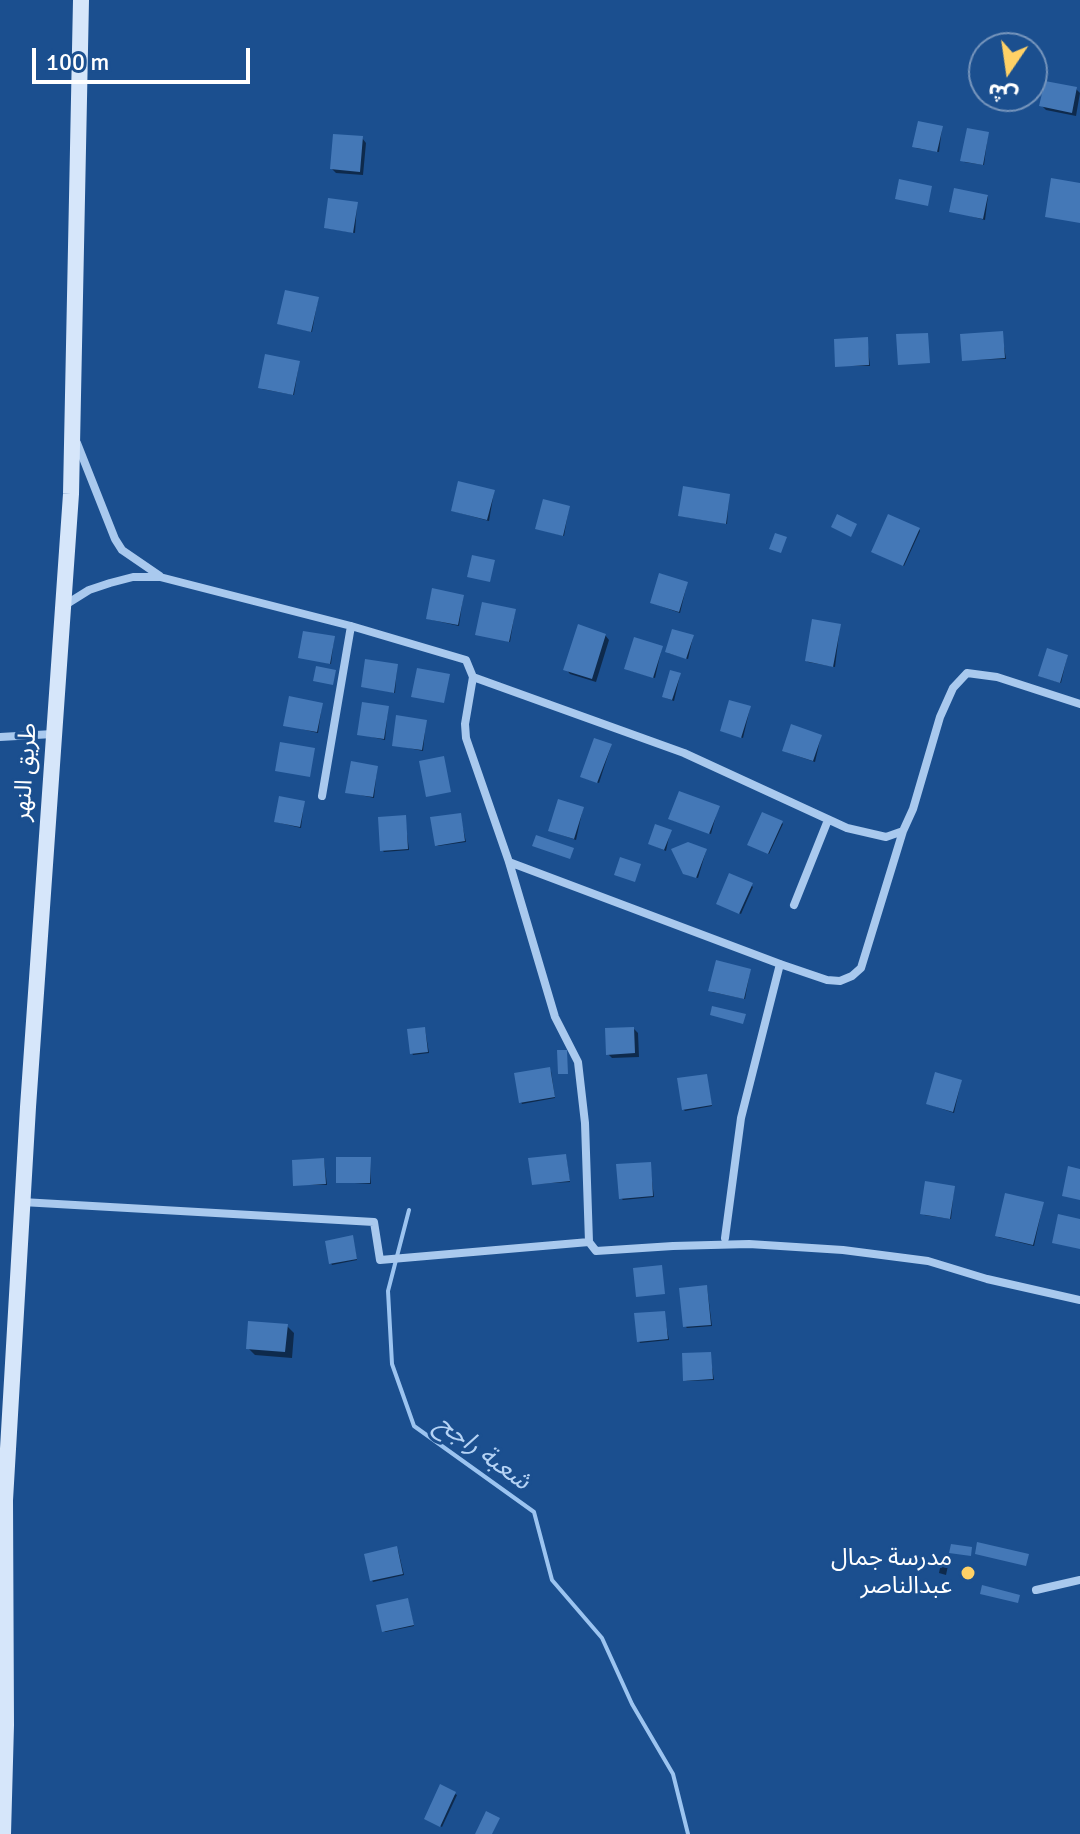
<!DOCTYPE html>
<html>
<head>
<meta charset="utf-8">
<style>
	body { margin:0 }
	#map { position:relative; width:1080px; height:1834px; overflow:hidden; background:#1b4f8f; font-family:Signika,"Noto Sans Arabic",sans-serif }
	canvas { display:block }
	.north { position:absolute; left:968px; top:32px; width:80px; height:80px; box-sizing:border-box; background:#1b4f8f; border:2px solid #7695bc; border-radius:50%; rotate:193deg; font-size:22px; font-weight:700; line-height:32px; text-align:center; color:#fff }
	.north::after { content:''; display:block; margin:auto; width:28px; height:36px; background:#ffd166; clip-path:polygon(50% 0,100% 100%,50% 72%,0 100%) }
	.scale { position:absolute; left:32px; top:48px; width:218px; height:36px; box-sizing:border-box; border:4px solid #fff; border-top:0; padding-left:10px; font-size:24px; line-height:28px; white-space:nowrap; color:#fff; -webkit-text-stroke:6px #1b4f8f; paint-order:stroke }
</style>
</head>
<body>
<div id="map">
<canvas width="1080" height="1834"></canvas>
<div class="north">ش</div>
<div class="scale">100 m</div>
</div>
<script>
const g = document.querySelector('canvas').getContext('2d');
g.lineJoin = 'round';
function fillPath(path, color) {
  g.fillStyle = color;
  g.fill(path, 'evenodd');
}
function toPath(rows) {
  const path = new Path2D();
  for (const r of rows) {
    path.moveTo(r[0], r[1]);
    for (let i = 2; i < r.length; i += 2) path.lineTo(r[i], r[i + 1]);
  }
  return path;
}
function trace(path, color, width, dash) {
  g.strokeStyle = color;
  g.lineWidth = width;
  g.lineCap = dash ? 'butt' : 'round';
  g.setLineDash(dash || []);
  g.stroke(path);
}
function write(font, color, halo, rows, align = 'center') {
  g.font = font + ' Signika,"Noto Sans Arabic",sans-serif';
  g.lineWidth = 6;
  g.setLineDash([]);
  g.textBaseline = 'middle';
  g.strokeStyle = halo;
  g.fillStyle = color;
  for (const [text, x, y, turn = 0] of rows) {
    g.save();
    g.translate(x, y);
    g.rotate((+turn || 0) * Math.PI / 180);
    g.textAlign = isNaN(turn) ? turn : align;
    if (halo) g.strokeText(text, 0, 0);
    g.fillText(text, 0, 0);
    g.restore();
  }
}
const shadow = toPath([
	[1076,89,1080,93,1076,116,1046,110,1042,106],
	[942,128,939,152,916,148],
	[988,134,984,165,964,162],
	[362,138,366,143,363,175,336,173,332,169],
	[988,196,985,220,952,211],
	[357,204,355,233,326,228],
	[318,299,312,332,279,324],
	[1002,333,1006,359,964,360],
	[867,339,870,366,837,366],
	[299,363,294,395,262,389],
	[494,492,489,521,453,511],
	[729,496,727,524,680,516],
	[569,507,564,536,538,529],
	[919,529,920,531,904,566,875,553],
	[687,584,680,613,652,603],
	[463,597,459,626,428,619],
	[515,611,510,642,478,634],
	[840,626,835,667,808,662,807,661],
	[605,635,609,640,596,682,570,674,566,669],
	[693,637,688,659,668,653],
	[334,638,331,664,300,657],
	[662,647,655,678,628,670],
	[1067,657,1061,683,1042,677],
	[397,666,395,693,363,686],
	[680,675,674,701,666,698,664,697],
	[322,705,318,733,285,725],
	[388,708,385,740,359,734],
	[750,708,743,738,722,731],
	[426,722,423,751,394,745],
	[821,736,815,762,786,752],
	[611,746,599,783,584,778],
	[377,768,374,798,347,792],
	[304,803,301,828,276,822],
	[583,808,576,840,550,831],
	[718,808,711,834,672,820],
	[460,815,466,842,438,846,437,845],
	[405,817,409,850,384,852,382,850],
	[782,823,783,824,769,854,751,846],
	[670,832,666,851,650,844],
	[706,851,698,878,687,875],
	[751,885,753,887,741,914,720,905],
	[750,971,745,999,712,992],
	[425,1029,429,1053,413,1055,412,1053],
	[634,1029,638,1033,639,1057,612,1058,608,1054],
	[551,1071,555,1098,522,1104,521,1102],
	[706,1076,712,1106,685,1111,683,1109],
	[961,1082,954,1113,928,1104],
	[566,1156,570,1182,533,1184],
	[370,1159,371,1184,338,1182],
	[324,1160,327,1185,295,1185],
	[650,1164,654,1197,623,1200,621,1198],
	[954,1188,951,1219,924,1215],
	[1043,1204,1034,1246,998,1237],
	[353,1239,357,1260,332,1265,331,1263],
	[707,1287,712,1326,687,1328,685,1326],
	[664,1313,669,1340,640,1343,639,1341],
	[287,1326,294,1333,292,1358,255,1355,248,1348],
	[710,1354,714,1380,687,1381,685,1380],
	[398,1550,404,1575,373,1582,372,1580],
	[942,1558,949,1561,946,1575,939,1573],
	[408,1600,414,1626,385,1632,384,1631],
	[455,1794,457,1795,442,1827,428,1820]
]);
const stream = toPath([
	[409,1210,388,1291,392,1364,414,1426,534,1512,552,1580,602,1638,632,1704,673,1774,688,1834]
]);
const building = toPath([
	[1045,81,1077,87,1072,113,1039,106],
	[918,121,943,126,937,152,912,147],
	[967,128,989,132,983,165,960,161],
	[333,134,363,136,360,172,330,169],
	[1051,178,1080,183,1080,223,1045,217],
	[899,179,932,186,928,206,895,199],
	[954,188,988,195,983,219,949,212],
	[328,198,358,202,353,233,324,228],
	[285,290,319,297,311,332,277,324],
	[1003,331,1005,358,962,361,960,334],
	[928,333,930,363,898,365,896,334],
	[868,337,869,365,835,367,834,339],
	[265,354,300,361,293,395,258,388],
	[458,481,495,490,487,520,451,511],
	[683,486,730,494,726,524,678,516],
	[543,499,570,506,563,536,535,529],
	[837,514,857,524,851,537,831,527],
	[888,514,920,528,903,566,871,552],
	[775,533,787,537,781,553,769,549],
	[472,555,495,560,490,582,467,577],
	[659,573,688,582,679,612,650,603],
	[432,588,464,595,458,625,426,619],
	[482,602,516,609,509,642,475,635],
	[812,619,841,624,833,667,805,661],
	[578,624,606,634,592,679,563,670],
	[672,629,694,635,686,659,665,652],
	[303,631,335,636,330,664,298,658],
	[634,637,663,646,653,678,624,669],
	[1047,648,1068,655,1060,683,1038,676],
	[365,659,398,664,394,693,361,687],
	[316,666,336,670,333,685,313,681],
	[417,668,450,674,444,703,411,697],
	[670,670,681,673,672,700,662,697],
	[289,696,323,703,317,732,283,726],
	[729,700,751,706,741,738,720,731],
	[362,702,389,706,384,739,357,735],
	[396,715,427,720,422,750,392,746],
	[791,724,822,735,813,761,782,751],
	[594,738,612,744,597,783,580,777],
	[280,742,315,748,310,777,275,771],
	[444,756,451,792,426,797,419,761],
	[351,761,378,766,373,797,345,793],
	[679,791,720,806,709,834,668,819],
	[279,796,305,801,300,827,274,822],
	[558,799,584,807,574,839,548,831],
	[762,812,783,821,768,854,747,845],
	[461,813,465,841,435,846,430,817],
	[406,815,408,849,380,851,378,817],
	[655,824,672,830,664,850,648,844],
	[536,835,574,848,570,859,532,846],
	[688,842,707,849,696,878,683,874,671,849],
	[620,857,641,864,635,882,614,875],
	[729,873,753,883,739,914,716,904],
	[716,960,751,969,744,999,708,991],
	[712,1006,746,1014,743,1024,710,1015],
	[425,1027,428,1052,410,1054,407,1029],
	[634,1027,635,1053,606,1055,605,1028],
	[557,1050,567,1050,568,1074,558,1074],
	[550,1067,555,1097,519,1103,514,1073],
	[935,1072,962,1080,953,1112,926,1104],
	[707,1074,712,1105,682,1110,677,1078],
	[566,1154,570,1181,532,1185,528,1158],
	[336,1157,371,1157,370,1183,336,1183],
	[324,1158,326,1184,293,1186,292,1160],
	[651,1162,653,1196,619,1199,616,1164],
	[1068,1166,1080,1169,1080,1200,1062,1196],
	[925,1181,955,1186,950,1219,920,1214],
	[1005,1193,1044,1202,1033,1245,995,1236],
	[1058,1214,1080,1219,1080,1249,1052,1243],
	[353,1235,357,1259,329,1264,325,1241],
	[662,1265,665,1294,636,1297,633,1268],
	[707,1285,711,1325,683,1327,679,1288],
	[665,1311,668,1339,637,1342,634,1313],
	[248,1321,288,1324,285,1352,246,1349],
	[711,1352,713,1379,683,1381,682,1353],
	[977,1542,1029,1554,1026,1566,975,1554],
	[951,1544,972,1547,971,1556,949,1553],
	[397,1546,403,1574,370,1581,364,1554],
	[982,1585,1020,1595,1018,1603,980,1594],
	[408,1598,414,1625,382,1632,376,1605],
	[440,1784,456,1792,440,1827,424,1819],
	[486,1811,500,1818,492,1834,475,1834]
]);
const street = toPath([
	[77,443,115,539,122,550,160,576],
	[65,605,89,590,110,583,133,577,160,577,351,626,466,660,473,677,684,753,847,828,886,837,903,831,913,809,940,717,953,688,967,673,997,677,1080,704],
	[473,677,465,724,466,738,509,862,555,1017,578,1062,585,1123,589,1242,596,1251,673,1246,749,1244,843,1250,928,1261,987,1279,1080,1300],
	[0,737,53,734],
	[322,796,351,626],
	[509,862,780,964,827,980,840,981,852,976,861,968,903,831],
	[794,905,828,820],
	[22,1202,374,1222,380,1260,589,1242],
	[725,1238,741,1118,780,964],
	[1036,1590,1080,1580]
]);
const secondary = toPath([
	[3,1834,6,1725,5,1500,28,1107,71,494,81,0]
]);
const markers = [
	[968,1573,8,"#ffd166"]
];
const streetNames = [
	["طريق النهر",26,772,-86]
];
const poiNames = [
	["مدرسة جمال",952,1559],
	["عبدالناصر",952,1587]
];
const waterNames = [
	["شعبة راجح",483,1453,36]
];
fillPath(shadow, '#0007');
trace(stream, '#9cc4f0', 4);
fillPath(building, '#4478b7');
trace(street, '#a9c9ee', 8);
trace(secondary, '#d6e6fa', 16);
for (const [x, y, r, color] of markers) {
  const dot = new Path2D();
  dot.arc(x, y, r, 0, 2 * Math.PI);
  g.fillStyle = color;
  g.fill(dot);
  trace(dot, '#1b4f8f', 3);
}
write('24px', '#fff', '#1b4f8f', streetNames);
write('24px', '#fff', '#1b4f8f', poiNames, 'right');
write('italic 26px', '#b5d3f5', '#1b4f8f', waterNames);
</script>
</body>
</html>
